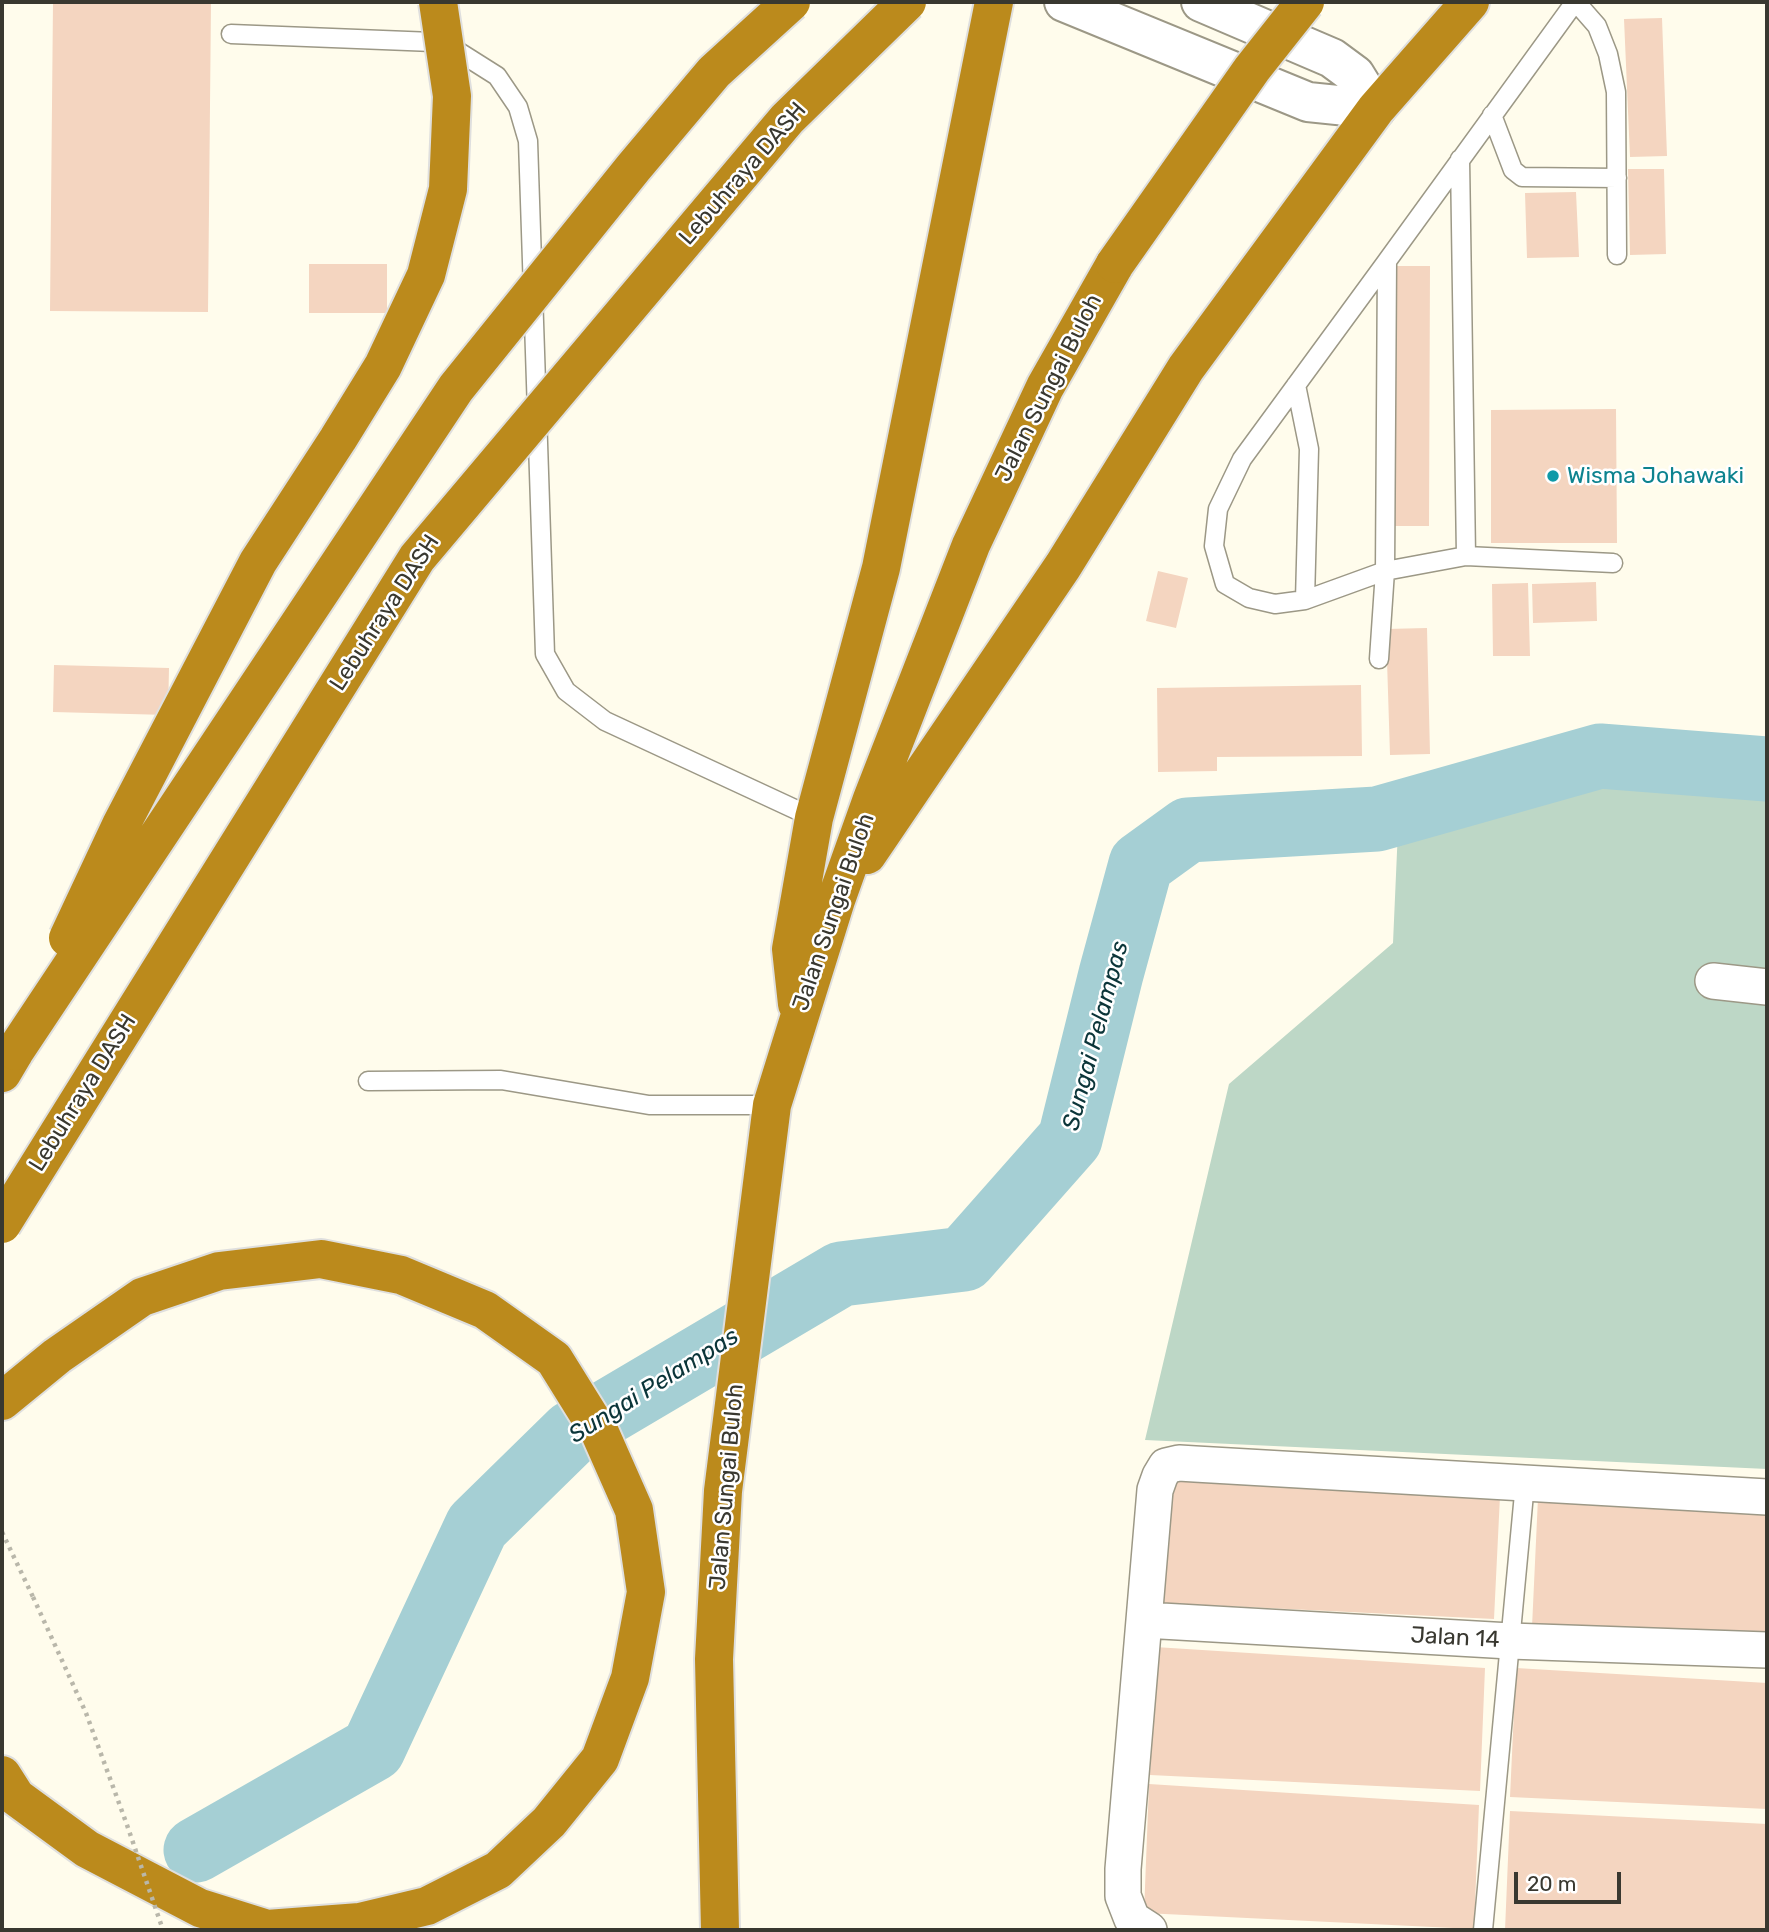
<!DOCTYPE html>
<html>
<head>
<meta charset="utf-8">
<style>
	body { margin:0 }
	#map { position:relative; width:1769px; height:1932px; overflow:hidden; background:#fffcec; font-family:Rubik,sans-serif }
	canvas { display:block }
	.frame { position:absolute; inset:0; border:4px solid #393830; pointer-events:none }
	.scale { position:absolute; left:1514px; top:1872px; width:107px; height:32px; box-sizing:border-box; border:4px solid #393830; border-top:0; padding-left:9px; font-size:21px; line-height:24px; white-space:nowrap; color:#393830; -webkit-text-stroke:5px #fff; paint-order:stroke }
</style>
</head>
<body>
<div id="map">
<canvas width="1769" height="1932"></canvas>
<div class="frame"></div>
<div class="scale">20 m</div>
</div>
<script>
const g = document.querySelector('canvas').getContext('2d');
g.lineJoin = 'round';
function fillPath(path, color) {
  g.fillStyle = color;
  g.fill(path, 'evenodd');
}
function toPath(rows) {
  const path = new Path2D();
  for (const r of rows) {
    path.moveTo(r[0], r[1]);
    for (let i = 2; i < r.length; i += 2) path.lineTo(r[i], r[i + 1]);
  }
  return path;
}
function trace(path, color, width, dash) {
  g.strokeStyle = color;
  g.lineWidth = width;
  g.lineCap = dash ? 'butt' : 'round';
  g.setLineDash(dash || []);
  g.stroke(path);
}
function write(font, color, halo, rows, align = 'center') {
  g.font = font + ' Rubik,sans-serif';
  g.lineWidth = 5;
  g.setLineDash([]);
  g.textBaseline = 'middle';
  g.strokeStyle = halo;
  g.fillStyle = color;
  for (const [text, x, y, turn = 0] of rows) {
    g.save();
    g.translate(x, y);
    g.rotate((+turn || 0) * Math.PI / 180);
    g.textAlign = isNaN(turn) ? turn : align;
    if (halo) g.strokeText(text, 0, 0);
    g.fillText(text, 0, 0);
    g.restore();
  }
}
const green = toPath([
	[1611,776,1767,783,1767,1469,1145,1440,1229,1084,1393,943,1398,829]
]);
const river = toPath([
	[196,1850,373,1749,477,1526,572,1433,841,1274,964,1259,1070,1139,1111,974,1141,864,1188,830,1377,819,1600,756,1767,769]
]);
const building = toPath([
	[53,2,211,2,208,312,50,311],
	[1662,18,1667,156,1630,157,1624,19],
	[1628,169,1664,169,1666,254,1630,255],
	[1576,192,1579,257,1527,258,1525,193],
	[309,264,387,264,387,313,309,313],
	[1394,266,1430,266,1429,526,1392,526],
	[1616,409,1617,543,1491,543,1491,410],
	[1158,571,1188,578,1176,628,1146,621],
	[1596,582,1597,621,1533,623,1532,584],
	[1528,583,1530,656,1493,656,1492,584],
	[1427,628,1430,754,1390,755,1386,629],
	[54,665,169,668,168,715,53,712],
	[1361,685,1362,756,1217,757,1217,771,1158,772,1157,688],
	[1169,1475,1500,1496,1494,1619,1164,1603],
	[1538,1498,1767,1510,1767,1638,1532,1627],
	[1155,1647,1485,1668,1480,1791,1150,1775],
	[1516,1668,1767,1683,1767,1809,1510,1797],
	[1149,1784,1479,1805,1474,1929,1144,1913],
	[1510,1811,1767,1824,1767,1930,1505,1930]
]);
const path = toPath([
	[2,1532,33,1597]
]);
const lane = toPath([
	[1576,2,1597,26,1608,54,1616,92,1617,255],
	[231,34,433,42,459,52,497,76,518,107,528,141,545,654,566,691,605,721,814,818],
	[1492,115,1513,170,1522,177,1617,178],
	[1460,159,1466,556],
	[1387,261,1242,459,1218,509,1214,546,1225,584,1249,598,1275,604,1305,600,1385,571,1466,556,1613,563],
	[1296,385,1309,449,1305,600],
	[1379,659,1385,571,1387,261,1575,2],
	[368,1081,501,1080,649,1105,772,1105],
	[1483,1930,1525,1483]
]);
const street = toPath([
	[1713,981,1767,987],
	[1144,1620,1510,1641,1767,1650],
	[1149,1930,1132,1919,1123,1896,1123,1869,1155,1490,1160,1476,1166,1466,1179,1463,1195,1464,1767,1497]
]);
const secondary = toPath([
	[1064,2,1308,102,1376,109],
	[1201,2,1332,58,1355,75,1376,109]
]);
const highway = toPath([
	[867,855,1063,566,1186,368,1376,109,1470,2],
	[797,1004,791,949,814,818,881,568,994,2],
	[2,1073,15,1051],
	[2,1401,57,1356,142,1297,219,1271,321,1259,401,1275,485,1310,554,1359,600,1433,634,1510,646,1592,630,1678,600,1759,549,1822,498,1870,427,1906,360,1922,267,1929,200,1908,87,1849,16,1797,2,1775],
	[720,1930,714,1659,723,1491,772,1105,836,900,872,799,971,545,1045,387,1115,264]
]);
const pathBridge = toPath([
	[33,1597,86,1713,127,1825,163,1930]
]);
const highwayBridge = toPath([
	[1115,264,1252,69,1305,2],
	[68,938,121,825,258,562,338,439,383,366,426,275,448,189,452,96,438,2],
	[15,1051,456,388,634,167,714,72,791,2],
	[2,1224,417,558,787,119,907,2]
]);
const markers = [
	[1553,476,7,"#0f9aa8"]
];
const streetNames = [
	["Lebuhraya DASH",743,174,-49],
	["Jalan Sungai Buloh",1049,388,-63],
	["Lebuhraya DASH",385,613,-57],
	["Jalan Sungai Buloh",834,912,-71],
	["Lebuhraya DASH",83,1093,-58],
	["Jalan Sungai Buloh",727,1487,-85],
	["Jalan 14",1455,1638,3]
];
const cultureNames = [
	["Wisma Johawaki",1567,476]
];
const waterNames = [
	["Sungai Pelampas",1096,1036,-75],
	["Sungai Pelampas",654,1386,-32]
];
fillPath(green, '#bdd7c6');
trace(river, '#a5cfd4', 65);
fillPath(building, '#f4d5c0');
trace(lane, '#9c9886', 21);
trace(street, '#9c9886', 38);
trace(secondary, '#9c9886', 42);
trace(highway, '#dfdfde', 42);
trace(path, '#b9b7aa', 4.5, [3.5, 5]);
trace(lane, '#fff', 18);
trace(street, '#fff', 35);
trace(secondary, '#fff', 38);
trace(highway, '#bb8a1c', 38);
trace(highwayBridge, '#dfdfde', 42, []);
trace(pathBridge, '#b9b7aa', 4.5, [3.5, 5]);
trace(highwayBridge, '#bb8a1c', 38);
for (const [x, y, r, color] of markers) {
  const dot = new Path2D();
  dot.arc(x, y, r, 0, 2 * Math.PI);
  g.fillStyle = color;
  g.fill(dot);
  trace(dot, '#fff', 2.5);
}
write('23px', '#393830', '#fff', streetNames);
write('23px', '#0d838f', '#fff', cultureNames, 'left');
write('italic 24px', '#0b3539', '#fff', waterNames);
</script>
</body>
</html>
